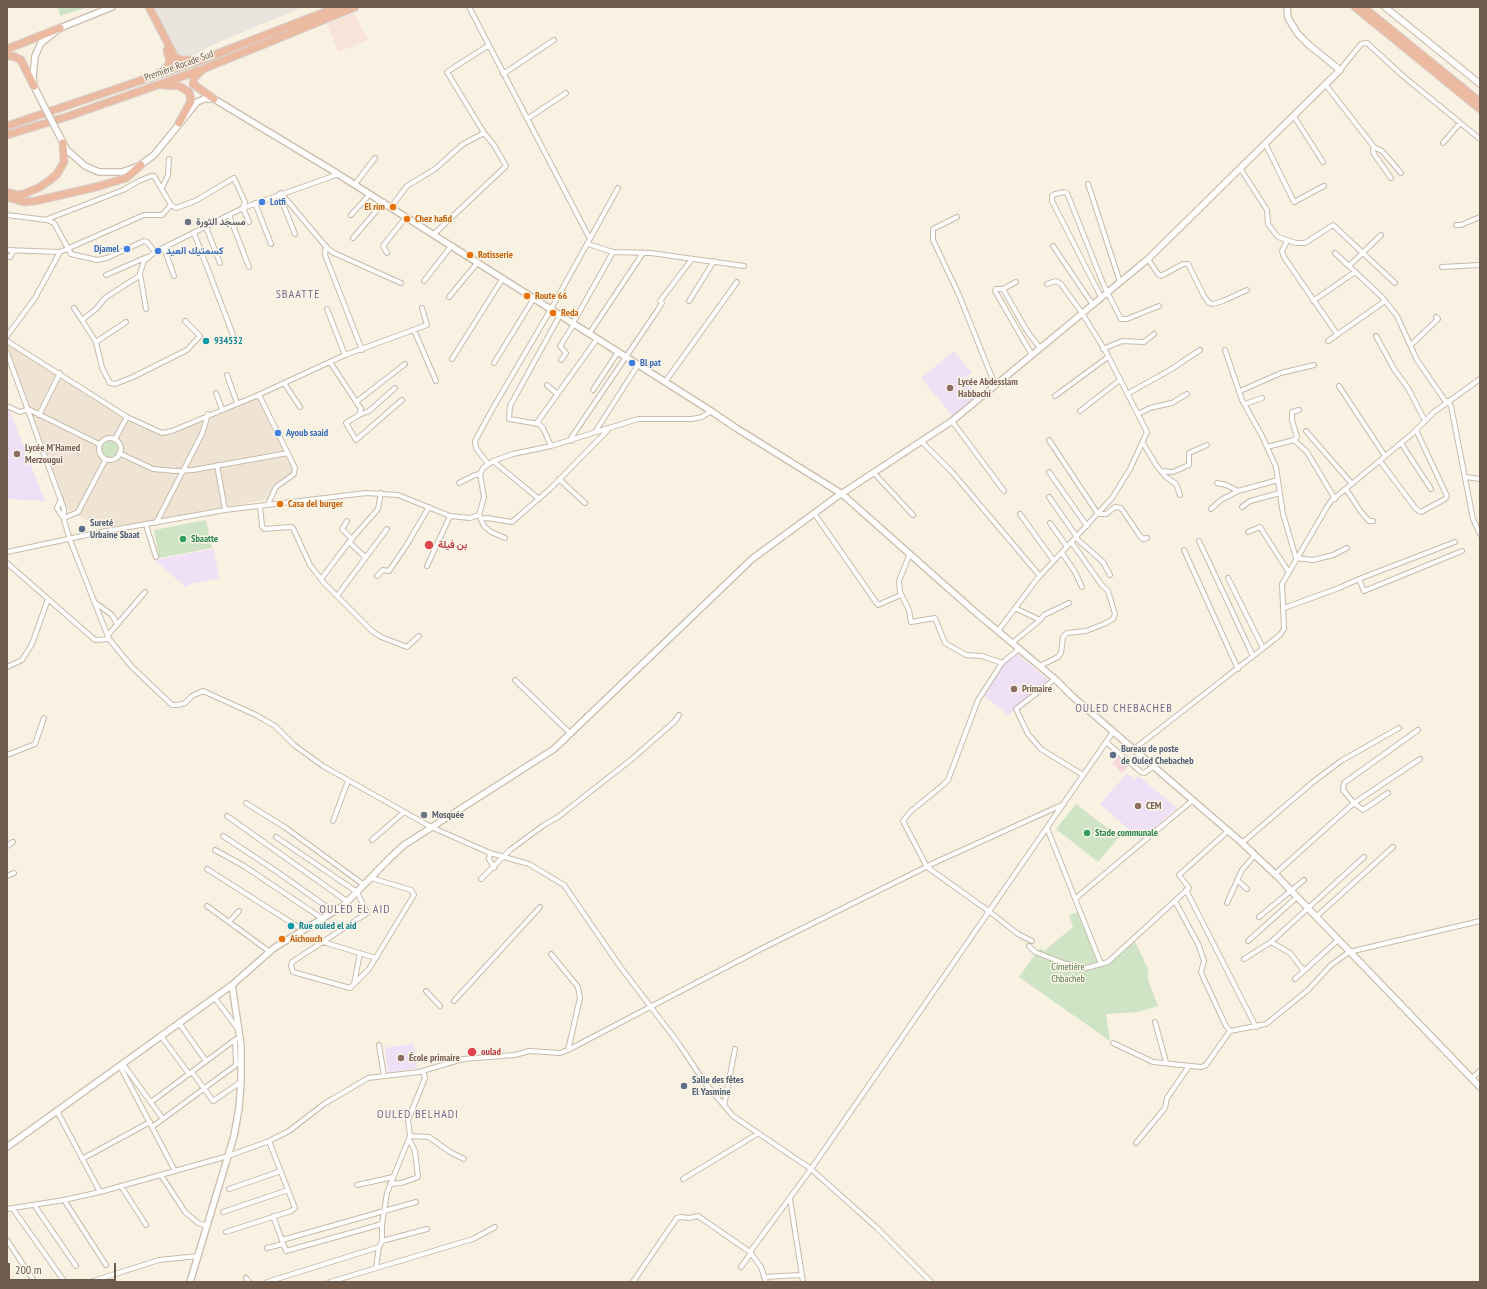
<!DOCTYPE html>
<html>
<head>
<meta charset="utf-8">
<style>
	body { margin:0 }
	#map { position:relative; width:1487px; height:1289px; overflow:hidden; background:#f9f2e3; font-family:"PT Sans Narrow",sans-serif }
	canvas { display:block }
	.frame { position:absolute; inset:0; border:8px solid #6e5b4c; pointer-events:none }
	.scale { position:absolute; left:8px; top:1263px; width:108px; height:18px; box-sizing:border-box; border:2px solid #6e5b4c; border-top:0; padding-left:5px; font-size:12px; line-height:14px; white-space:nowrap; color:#6e5b4c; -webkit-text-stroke:3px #fcf6e9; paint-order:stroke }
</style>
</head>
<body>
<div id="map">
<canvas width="1487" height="1289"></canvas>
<div class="frame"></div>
<div class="scale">200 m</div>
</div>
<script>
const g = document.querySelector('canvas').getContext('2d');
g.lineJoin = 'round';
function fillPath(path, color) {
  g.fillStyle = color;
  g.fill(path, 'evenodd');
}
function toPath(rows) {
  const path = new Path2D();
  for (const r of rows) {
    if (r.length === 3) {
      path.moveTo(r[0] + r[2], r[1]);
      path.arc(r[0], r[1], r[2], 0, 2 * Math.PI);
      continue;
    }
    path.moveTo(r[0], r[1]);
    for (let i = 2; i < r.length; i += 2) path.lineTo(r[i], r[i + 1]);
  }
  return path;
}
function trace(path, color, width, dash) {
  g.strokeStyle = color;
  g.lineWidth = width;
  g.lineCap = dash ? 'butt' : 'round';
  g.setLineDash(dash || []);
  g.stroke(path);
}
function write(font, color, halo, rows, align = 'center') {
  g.font = font + ' "PT Sans Narrow",Vazirmatn,sans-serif';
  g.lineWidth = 3;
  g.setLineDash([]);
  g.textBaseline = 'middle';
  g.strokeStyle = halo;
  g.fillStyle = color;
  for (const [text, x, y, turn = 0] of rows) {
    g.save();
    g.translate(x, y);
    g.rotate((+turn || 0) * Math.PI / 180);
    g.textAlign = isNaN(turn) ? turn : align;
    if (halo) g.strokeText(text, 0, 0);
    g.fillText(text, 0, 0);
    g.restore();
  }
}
const residential = toPath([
	[7,341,127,417,163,433,256,396,260,397,293,463,294,474,276,487,270,499,103,529,67,509,7,353]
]);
const commercial = toPath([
	[354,13,368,40,338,52,327,24]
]);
const industrial = toPath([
	[153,7,303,7,210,46,189,58,178,55,171,46]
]);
const education = toPath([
	[954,351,972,373,964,378,979,397,954,418,921,378],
	[9,409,45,501,7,499,7,410],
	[214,549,219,578,194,583,186,587,154,560],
	[1018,654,1050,682,1008,715,983,695,1002,663],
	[1127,773,1134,780,1139,776,1177,808,1141,840,1100,804],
	[414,1043,417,1068,388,1073,385,1048]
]);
const medical = toPath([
	[1120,754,1130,764,1122,773,1112,763]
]);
const green = toPath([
	[58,7,88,7,60,16],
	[110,449,9],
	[206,520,212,548,159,558,154,530],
	[1076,804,1119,837,1098,862,1056,829],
	[1078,912,1099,967,1108,965,1135,941,1148,969,1148,980,1158,1006,1138,1012,1106,1014,1110,1041,1019,977,1040,948,1044,951,1073,927,1069,915]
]);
const street = toPath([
	[469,7,590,239],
	[1340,70,1361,44,1367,43,1403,76,1480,139],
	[503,74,554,40],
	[1325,84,1374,147],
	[1293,115,1323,162],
	[527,119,566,93],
	[1265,143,1294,202,1324,186],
	[1443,143,1460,123],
	[1240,168,1267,210,1268,224,1278,237,1296,243,1305,243,1333,225,1395,283],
	[1391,178,1374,154,1373,151,1374,147,1382,151,1401,173],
	[355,184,375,158],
	[1088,184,1120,282],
	[162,188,168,175,169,159],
	[281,193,327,248,334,253,401,283],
	[279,194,295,234],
	[255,203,271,244],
	[171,205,176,208,195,201,234,178,245,202,243,208,249,222],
	[391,207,407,186,435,169,463,144,484,133,447,72,489,45],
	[7,215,47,220,54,223,71,254,97,260,107,258,144,241,147,242,155,252,243,208,339,174],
	[229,215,249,267],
	[351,215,370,194],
	[957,217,933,229,933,240,959,295,995,385],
	[1456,225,1461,225,1480,217],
	[206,227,220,263],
	[194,233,235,340],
	[434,234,506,166,494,145,484,133],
	[353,238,384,202],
	[1287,241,1282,251,1284,257,1337,334],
	[588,244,613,252,651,253,744,266],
	[326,246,325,255,362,350],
	[1053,246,1093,305],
	[164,248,174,276],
	[7,250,60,252,144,215,162,215,171,205,154,176,151,176,139,181,123,190,45,220],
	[155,252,144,261,139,276,105,298,96,309,82,320,96,342,102,368,110,383,115,384,133,377,187,350,200,336,185,321],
	[387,253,383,246,406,217],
	[1335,253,1382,297,1397,316,1417,360,1446,402],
	[7,257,10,257,14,250],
	[1148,259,1158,274,1161,276,1183,264,1188,264,1204,296,1209,303,1213,304,1223,301,1247,290],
	[1349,266,1381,235],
	[1442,267,1480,265],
	[140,274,146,309],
	[106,275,147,257],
	[424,281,452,245],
	[1016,282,1003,289,996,289,995,291,1032,355],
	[1003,289,1027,331,1040,348],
	[449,297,478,262],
	[1101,297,1052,201,1052,196,1055,194,1064,192,1067,193,1104,286,1121,319,1127,319,1159,306],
	[689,301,714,261],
	[1313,301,1355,272],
	[74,308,82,320],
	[327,309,345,355],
	[573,323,613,252],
	[414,330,436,381],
	[589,334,643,253],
	[7,336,35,298,60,252],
	[1376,336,1394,369,1408,388,1425,421],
	[7,341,127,417,162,433,172,431,256,396,260,397,295,468,294,474,276,487,268,504],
	[1328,341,1385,301],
	[96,342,126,322],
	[1411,345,1438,319,1436,317],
	[1103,349,1122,341,1144,342,1154,334],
	[1225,350,1242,400,1262,436,1276,467,1283,514,1296,558,1313,560,1333,555,1347,548],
	[7,353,64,509,64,520,70,540,109,639,132,667,172,705,178,705,185,703,192,696,203,691,256,715,275,726,294,745,323,766,431,827,490,853,529,864,564,885,619,965,679,1044,705,1083,733,1116,811,1169,876,1227,931,1282],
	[452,359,503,278],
	[561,360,566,353,560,346,574,324],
	[330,362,361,409,359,415,346,423,356,440,402,400],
	[494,363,534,298],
	[227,375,237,403],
	[665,382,737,282],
	[284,383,300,407],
	[547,385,557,394],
	[1339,386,1385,456],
	[593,390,618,352],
	[1240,391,1281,373,1314,365],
	[216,393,222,409],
	[1127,394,1170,370,1200,350],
	[256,396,345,355,427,325,422,308],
	[1055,396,1108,357],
	[1448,401,1451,406,1473,519,1480,534],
	[356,402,405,364],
	[1245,404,1262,398],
	[7,406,20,412,28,409,99,444],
	[1080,411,1120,380],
	[1138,414,1150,408,1172,403,1187,394],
	[39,415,60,373],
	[359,415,369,411,395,388],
	[952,421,1004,491],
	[536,424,597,339],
	[1306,431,1352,484],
	[595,432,638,365],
	[110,449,11],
	[115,439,127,417],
	[1049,440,1098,514,1106,514,1115,507,1121,508,1140,536,1143,539,1147,538],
	[1294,440,1307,452,1335,499],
	[571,441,571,438,657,311,662,303,660,301,692,259],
	[921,441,952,472,1040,576],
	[1143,443,1156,465,1166,477,1176,484,1180,495],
	[1401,443,1431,489],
	[551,446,543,428,539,424,509,419,510,406,560,315],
	[1267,447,1294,440,1297,437,1292,420,1292,412,1299,410],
	[119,453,153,469,175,471,193,470,288,453],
	[493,461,539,499],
	[1380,461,1416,509,1421,512,1445,499,1447,496,1416,430],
	[488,464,476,448,475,441,493,408,551,309,618,188],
	[217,465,225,510],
	[1161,471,1173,472,1189,465,1189,453,1207,445],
	[1049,472,1087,526],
	[874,473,913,515],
	[1466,477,1480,479],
	[559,479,585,503],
	[459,483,475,475,480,474],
	[1217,483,1226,485,1238,491,1278,480],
	[1346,489,1361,512,1369,521,1373,521],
	[1049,497,1077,537],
	[61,499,57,508,62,516,64,518,78,512,106,459],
	[260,506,262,526,264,529,291,527,293,528,310,565,324,583,372,631,381,637,407,647,419,636],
	[1242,507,1250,501,1280,493],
	[1211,509,1221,500,1238,491],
	[814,513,878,605,901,595],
	[1020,514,1054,561],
	[480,517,484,526,491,532,505,538],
	[481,519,487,518,512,522,551,488,607,431,608,428],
	[347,521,342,529,352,539],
	[156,523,202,434,208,414],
	[1050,523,1067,547],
	[146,525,156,557],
	[1248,532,1260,527,1288,571],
	[1076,538,1103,562,1110,575],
	[1199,541,1253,656],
	[1184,550,1238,669],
	[7,552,101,532,225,510,366,493,398,495,450,516,470,518,479,515,484,497,480,474,483,468,493,461,513,454,551,446,638,419,692,419,702,417,711,411],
	[910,553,899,581,900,592,909,610,911,622,935,618,945,643,966,655,982,656,1002,663],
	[1062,553,1075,572,1082,587],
	[365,557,349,542,378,509,381,493],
	[7,563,95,640,109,639],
	[427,566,450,516],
	[377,576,383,570,389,571,406,546,429,507],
	[1228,578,1263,648],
	[321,579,349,542],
	[1359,579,1455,542],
	[337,596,387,529],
	[97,604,112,615,117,624],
	[1284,608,1339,588,1359,579,1364,591,1462,551],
	[1040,620,1044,615,1069,603],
	[998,631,1037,579,1112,498,1130,469,1147,432,1106,352,1082,313,1061,284,1056,281,1047,284],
	[108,635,145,592],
	[1012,643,1040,620,1015,608],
	[1019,649,1002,663,978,700,948,780,943,785,910,812,903,821,927,867,990,912,1018,934,1032,941],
	[1040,666,1058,657,1061,653,1063,637,1067,633,1086,631,1104,624,1113,619,1115,614,1108,591,1101,584,1072,543],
	[7,667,22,660,32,644,48,599],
	[1055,679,1016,709,1028,734,1041,749,1083,775],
	[515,680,571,734],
	[1106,742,1141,772,1144,773,1154,766],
	[1134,749,1280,635,1284,629,1282,584,1327,507,1331,501,1412,434,1434,412,1480,379],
	[7,755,35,744,44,718],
	[1388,793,1363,810,1354,803,1420,759],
	[246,803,286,828,364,885],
	[227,816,348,902],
	[333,821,348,781],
	[1047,828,1101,964,1108,962,1189,888,1179,875,1228,831],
	[223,836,276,871,334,912],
	[276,837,357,892,367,913,292,962,291,966,293,972,350,988,369,969,414,895,411,890,371,878],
	[372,840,404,812],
	[1242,843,1313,782,1341,761,1399,728],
	[7,846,13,842],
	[215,850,244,866,323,919],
	[490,853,489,859,494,868],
	[207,869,303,930],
	[1275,874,1354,803,1343,790,1344,783,1418,730],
	[7,876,14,873],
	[481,879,510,850,544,825,558,817,632,759,675,721,679,715],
	[1237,880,1247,889],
	[1186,890,1256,1027],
	[1076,898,1193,800],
	[1175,901,1199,946,1204,961,1201,972,1203,977,1226,1026,1230,1031],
	[1227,903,1242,870,1255,855],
	[207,906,229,922,239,911],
	[1259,917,1304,880],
	[1316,917,1393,847],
	[229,922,270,952],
	[1248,941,1297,897],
	[323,942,376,958],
	[1271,942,1290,953,1304,971],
	[1029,946,1035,952,1066,964,1086,968,1101,964],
	[1349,952,1480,921],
	[551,954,578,987,580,998,568,1050],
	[1244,959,1271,942,1364,857],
	[1295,979,1338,940],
	[354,984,360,953],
	[426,991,440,1006],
	[214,997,238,1029],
	[454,1001,540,907],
	[1155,1022,1166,1062],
	[179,1023,206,1061],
	[161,1036,189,1074],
	[1113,1043,1153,1062,1201,1067,1206,1065,1230,1031,1266,1024,1308,990,1331,965,1349,952],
	[379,1045,384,1076],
	[123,1064,163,1119],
	[120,1066,175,1171],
	[423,1071,425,1078,408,1120,410,1136,429,1137,450,1152,464,1159],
	[192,1072,213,1101,241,1082],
	[1472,1078,1480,1071],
	[151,1102,236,1039],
	[724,1106,735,1049],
	[57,1111,100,1192],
	[152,1127,236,1065,235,1040],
	[1136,1143,1165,1108,1167,1098,1189,1066],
	[82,1159,150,1122],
	[161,1175,185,1212,198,1223,207,1226],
	[683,1179,757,1134],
	[390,1184,402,1183,418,1177,415,1151,409,1139],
	[357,1185,393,1177],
	[121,1186,146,1225],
	[229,1189,281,1171],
	[790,1199,803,1282],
	[64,1200,106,1265],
	[35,1206,76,1266],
	[7,1209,64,1200,100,1192,228,1156,267,1142,289,1131,324,1104,368,1078,419,1072,463,1059,515,1055,529,1051,560,1053,568,1050,761,949,936,862,1064,804],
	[13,1209,64,1281],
	[223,1212,288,1190],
	[273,1216,286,1251,382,1224],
	[226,1232,291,1211,295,1208,269,1141],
	[7,1240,34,1281],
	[282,1240,416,1202],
	[382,1241,427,1229],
	[267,1248,283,1244],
	[750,1252,761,1267,766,1282],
	[376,1267,379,1247,382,1241,382,1224,387,1193,410,1136],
	[741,1267,751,1253],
	[764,1277,801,1275],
	[246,1278,249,1282],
	[90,1282,159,1260,198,1256],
	[267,1282,379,1247],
	[330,1282,473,1239,495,1227],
	[633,1282,665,1235,677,1218,680,1217,689,1218,698,1216,750,1252,811,1169,1113,732]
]);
const secondary = toPath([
	[1385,7,1480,84],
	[43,104,34,86,33,78,35,56,41,43,60,28,112,7],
	[58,133,67,150,85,166,99,172,122,172,139,166,154,155,197,102,204,99,214,99,330,169,711,411,736,428,842,494,974,611,1055,679,1072,696,1240,841,1278,877,1480,1087],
	[7,1147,232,985,274,948,343,906,391,857,404,845,554,749,752,559,835,498,952,421,1148,259,1340,70,1309,45,1298,34,1288,18,1287,7],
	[190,1282,234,1136,239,1108,241,1082,241,1045,232,985]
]);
const highway = toPath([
	[149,7,175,57,181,60,197,60],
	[1355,7,1480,109],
	[1363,7,1480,102],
	[7,49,60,28],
	[7,56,13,56,21,60,34,86],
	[201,71,194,78,193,84,214,99],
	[159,73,167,67,170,61,167,50],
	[162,85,179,86,189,92,191,101,179,123],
	[7,126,201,60,338,7],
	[7,135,69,116,203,69,355,7],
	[7,192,17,195,24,194,40,187,50,180,57,174,64,162,63,143],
	[7,197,24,202,35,201,100,186,126,178,141,165]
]);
const secondaryBridge = toPath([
	[43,104,58,133]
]);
const markers = [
	[262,202,4,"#3f7fe0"],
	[393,207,4,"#e8710a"],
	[407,219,4,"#e8710a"],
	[188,222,4,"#6b7280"],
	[127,249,4,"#3f7fe0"],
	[158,251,4,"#3f7fe0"],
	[470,255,4,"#e8710a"],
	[527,296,4,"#e8710a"],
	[553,313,4,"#e8710a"],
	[206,341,4,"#0f9aa8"],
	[632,363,4,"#3f7fe0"],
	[950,388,4,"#8d6e63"],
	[278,433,4,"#3f7fe0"],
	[17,454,4,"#8d6e63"],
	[280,504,4,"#e8710a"],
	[82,529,4,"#5c6f8a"],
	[183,539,4,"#2e9e5b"],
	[429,545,5,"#e0444e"],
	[1014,689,4,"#8d6e63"],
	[1113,755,4,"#5c6f8a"],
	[1138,806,4,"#8d6e63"],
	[424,815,4,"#6b7280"],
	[1087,833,4,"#2e9e5b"],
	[291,926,4,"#0f9aa8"],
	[282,939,4,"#e8710a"],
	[472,1052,5,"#e0444e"],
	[401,1058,4,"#8d6e63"],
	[684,1086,4,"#5c6f8a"]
];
const streetNames = [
	["Première Rocade Sud",179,66,-20]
];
const shopNames = [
	["Lotfi",270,202],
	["Djamel",119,249,"right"],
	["كسمتيك العيد",166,251],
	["Bl pat",640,363],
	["Ayoub saaid",286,433]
];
const foodNames = [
	["El rim",385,207,"right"],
	["Chez hafid",415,219],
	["Rotisserie",478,255],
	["Route 66",535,296],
	["Reda",561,313],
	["Casa del burger",288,504],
	["Aichouch",290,939]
];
const worshipNames = [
	["مسجد الثورة",196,222],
	["Mosquée",432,815]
];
const cultureNames = [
	["934532",214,341],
	["Rue ouled el aid",299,926]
];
const educationNames = [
	["Lycée Abdesslam",958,382],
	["Habbachi",958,394],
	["Lycée M'Hamed",25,448],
	["Merzougui",25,460],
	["Primaire",1022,689],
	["CEM",1146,806],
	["École primaire",409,1058]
];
const serviceNames = [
	["Sureté",90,523],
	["Urbaine Sbaat",90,535],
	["Bureau de poste",1121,749],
	["de Ouled Chebacheb",1121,761],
	["Salle des fêtes",692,1080],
	["El Yasmine",692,1092]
];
const leisureNames = [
	["Sbaatte",191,539],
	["Stade communale",1095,833]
];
const healthNames = [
	["بن فيلة",438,545],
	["oulad",481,1052]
];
const parkNames = [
	["Cimetière",1068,967],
	["Chbacheb",1068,979]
];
const quarterNames = [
	["SBAATTE",298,295],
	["OULED CHEBACHEB",1124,709],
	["OULED EL AID",355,910],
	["OULED BELHADI",418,1115]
];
fillPath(residential, '#efe4d3');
fillPath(commercial, '#f8e4d8');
fillPath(industrial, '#e9e4dd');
fillPath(education, '#efe0f5');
fillPath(medical, '#f6d8d9');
fillPath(green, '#cfe4c4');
trace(street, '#c8baab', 6);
trace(secondary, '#cbbbaa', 8);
trace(highway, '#d6d1cd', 9);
trace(street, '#fff', 4);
trace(secondary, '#fff', 5.5);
trace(highway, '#ecbaa1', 7);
trace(secondaryBridge, '#cbbbaa', 8, []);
trace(secondaryBridge, '#fff', 5.5);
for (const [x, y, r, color] of markers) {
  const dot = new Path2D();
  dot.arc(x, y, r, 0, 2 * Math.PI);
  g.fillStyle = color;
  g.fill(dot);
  trace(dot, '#fcf6e9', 1.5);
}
write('10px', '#6e5b4c', '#fcf6e9', streetNames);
write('bold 10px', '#366cbe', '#fcf6e9', shopNames, 'left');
write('bold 10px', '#c56008', '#fcf6e9', foodNames, 'left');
write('bold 10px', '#5b616d', '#fcf6e9', worshipNames, 'left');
write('bold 10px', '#0d838f', '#fcf6e9', cultureNames, 'left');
write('bold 10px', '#785e54', '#fcf6e9', educationNames, 'left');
write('bold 10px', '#4e5e75', '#fcf6e9', serviceNames, 'left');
write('bold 10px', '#27864d', '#fcf6e9', leisureNames, 'left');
write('bold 10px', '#be3a42', '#fcf6e9', healthNames, 'left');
write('10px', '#547849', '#fcf6e9', parkNames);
g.letterSpacing = '1px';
write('12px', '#80658a', '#fcf6e9', quarterNames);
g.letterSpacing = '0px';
</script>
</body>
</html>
